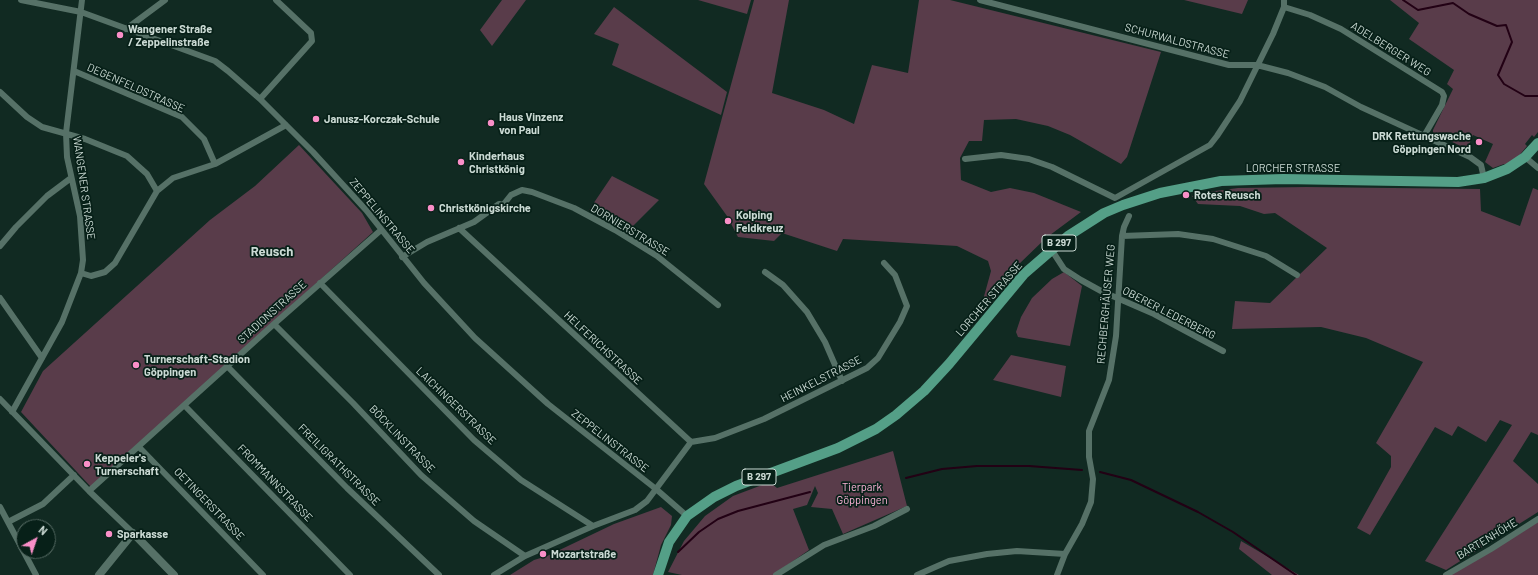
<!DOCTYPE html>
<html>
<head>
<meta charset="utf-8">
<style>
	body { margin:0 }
	#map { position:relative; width:1538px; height:575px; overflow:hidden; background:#112a22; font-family:Barlow,sans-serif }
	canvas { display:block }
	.north { position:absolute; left:16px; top:519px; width:40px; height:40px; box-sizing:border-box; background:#072018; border:1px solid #556a63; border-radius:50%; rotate:40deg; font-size:11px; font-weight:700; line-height:16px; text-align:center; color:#cbdad4 }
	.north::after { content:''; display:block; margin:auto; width:14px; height:18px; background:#fa8fc8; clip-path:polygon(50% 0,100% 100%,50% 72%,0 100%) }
</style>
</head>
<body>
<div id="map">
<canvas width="1538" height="575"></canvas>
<div class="north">N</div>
</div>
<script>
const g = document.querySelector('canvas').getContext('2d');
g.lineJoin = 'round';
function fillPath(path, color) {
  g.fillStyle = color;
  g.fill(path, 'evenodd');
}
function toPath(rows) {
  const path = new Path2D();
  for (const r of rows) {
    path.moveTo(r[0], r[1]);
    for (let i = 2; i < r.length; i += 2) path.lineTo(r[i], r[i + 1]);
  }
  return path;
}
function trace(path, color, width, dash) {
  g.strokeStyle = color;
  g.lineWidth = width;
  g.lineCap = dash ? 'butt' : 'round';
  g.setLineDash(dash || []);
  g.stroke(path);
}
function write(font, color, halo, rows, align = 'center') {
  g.font = font + ' Barlow,sans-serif';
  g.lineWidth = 3.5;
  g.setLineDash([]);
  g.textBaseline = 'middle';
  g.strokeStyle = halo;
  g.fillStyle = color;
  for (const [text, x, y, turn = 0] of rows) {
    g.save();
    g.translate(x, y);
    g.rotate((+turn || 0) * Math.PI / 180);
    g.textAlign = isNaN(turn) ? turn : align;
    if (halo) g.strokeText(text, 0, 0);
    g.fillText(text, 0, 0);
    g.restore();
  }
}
const green = toPath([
	[502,0,526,0,492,46,480,30],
	[698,0,751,0,747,14],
	[754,0,789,0,772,93,824,110,854,124,872,65,908,73,919,0,950,0,1161,52,1127,157,1121,164,1070,135,1048,126,1016,119,984,120,982,141,969,141,960,158,961,180,991,192,1010,188,1034,193,1081,212,1046,238,1018,265,992,298,973,316,983,300,991,271,988,261,957,246,843,239,837,251,782,233,774,241,738,237,727,216,704,184],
	[1184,0,1248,0,1242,14],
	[1390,0,1538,0,1538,132,1534,137,1532,135,1525,144,1527,146,1518,157,1505,165,1504,164,1493,168,1485,162,1493,144,1473,135,1467,149,1433,133,1433,130,1453,89,1447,84,1454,70,1409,39,1419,23],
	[614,7,727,92,721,115,612,65,619,44,594,34],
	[299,145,362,213,373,232,91,487,21,412,43,371,210,220,255,186],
	[612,176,659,200,627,232,589,210],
	[1306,187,1480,189,1481,211,1520,226,1533,188,1538,190,1538,435,1531,432,1513,461,1538,484,1538,512,1446,570,1425,561,1512,425,1500,420,1486,442,1458,426,1452,436,1435,427,1370,535,1357,528,1391,467,1391,456,1376,443,1423,362,1366,338,1321,327,1232,329,1235,301,1270,303,1327,248,1275,213,1264,214,1240,206,1198,204,1192,196,1208,192,1238,188],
	[1064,272,1082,286,1070,346,1018,337,1016,332,1021,317,1032,298,1052,279],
	[1011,355,1066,366,1061,397,993,380],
	[893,451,907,506,843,534,832,509,811,507,818,493,815,486,807,505,793,509,809,550,773,575,682,575,668,572,684,541,705,516,733,496,770,482,777,488],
	[661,507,672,516,671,525,661,545,653,575,510,575,534,560,547,556,614,524],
	[1538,519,1538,575,1446,575],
	[1241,541,1299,575,1272,575,1239,549]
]);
const stream = toPath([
	[1403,0,1418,10,1453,3,1469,14,1497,26,1506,25,1512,42,1498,75,1504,84,1525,96,1538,96],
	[1100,472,1131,480,1198,512,1233,532,1296,575],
	[906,478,942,469,977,466,1029,466,1082,470],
	[678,552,699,532,718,519,738,511,810,492]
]);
const minor = toPath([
	[21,0,81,12,215,61,228,71,260,99,313,152,366,210,424,283,475,338,548,404,656,489,687,516],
	[980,0,1229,65,1257,65,1288,73,1325,87,1361,107,1470,157,1481,165,1484,178],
	[1284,7,1310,15,1341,29,1442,92,1444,96,1442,105,1424,136],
	[126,29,165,0],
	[74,71,182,117,204,139,215,164],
	[0,92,27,117,42,127,85,139,127,156,147,174,157,191],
	[260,99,312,41,311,33,276,0],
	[1525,157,1538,168],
	[965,159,1001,155,1029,159,1052,167,1115,198,1210,145,1217,136,1240,101,1273,34,1284,7,1284,0],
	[459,228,691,442,647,501,635,510,593,526,525,556,494,575],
	[1122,236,1178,234,1213,239,1266,256,1297,275],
	[0,246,16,227,47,196,71,178],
	[1051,249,1064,269,1081,280,1101,291,1154,314,1223,351],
	[402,257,427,242,474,222,499,204,503,205,511,195,522,190,532,192,574,208,615,230,657,256,718,305],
	[765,272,783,285,807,312,825,342,842,381],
	[81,273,91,276,105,272,115,263,157,191,173,178,215,164,286,125],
	[320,283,474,440,521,480,593,526],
	[0,298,42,358],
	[274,324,353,403,421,475,474,521,525,556],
	[227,366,347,488,439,575],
	[0,399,89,491,133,533],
	[185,406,350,575],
	[12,412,62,322,81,273,83,260,80,216,67,157,66,133,82,0],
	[691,442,715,438,764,419,867,368,878,358,900,322,907,306,895,275,884,263],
	[139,447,263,575],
	[89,491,274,324,381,230],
	[0,507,36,575],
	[8,522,43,504,74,475],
	[776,575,824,545,874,526,907,509],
	[917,575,949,561,987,554,1017,551,1065,554],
	[1057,575,1065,554,1082,524,1091,502,1093,479,1089,457,1089,431,1109,380,1116,336,1122,236,1124,227,1129,216],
	[1446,575,1491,549,1538,519]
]);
const tertiary = toPath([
	[99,575,133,533,174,575]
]);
const primary = toPath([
	[658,575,669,542,687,516,714,497,736,486,838,448,876,429,896,415,924,391,949,364,1024,274,1068,236,1104,213,1123,205,1160,193,1221,181,1283,179,1458,182,1484,178,1507,169,1525,157,1538,143]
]);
const markers = [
	[120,35,4,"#fa8fc8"],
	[316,119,4,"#fa8fc8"],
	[491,123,4,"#fa8fc8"],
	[1479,142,4,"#fa8fc8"],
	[461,162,4,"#fa8fc8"],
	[1186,195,4,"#fa8fc8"],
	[431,208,4,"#fa8fc8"],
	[728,221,4,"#fa8fc8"],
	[136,365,4,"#fa8fc8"],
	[87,464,4,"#fa8fc8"],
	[109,534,4,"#fa8fc8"],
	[543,554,4,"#fa8fc8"]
];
const shields = [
	[1059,243,34],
	[759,477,34]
];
const shieldNames = [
	["B 297",1059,243],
	["B 297",759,477]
];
const poiNames = [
	["Wangener Straße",128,29],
	["/ Zeppelinstraße",128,42],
	["Haus Vinzenz",499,117],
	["von Paul",499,130],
	["Janusz-Korczak-Schule",324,119],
	["DRK Rettungswache",1471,136,"right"],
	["Göppingen Nord",1471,149,"right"],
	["Kinderhaus",469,156],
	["Christkönig",469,169],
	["Rotes Reusch",1194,195],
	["Christkönigskirche",439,208],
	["Kolping",736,215],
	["Feldkreuz",736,228],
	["Turnerschaft-Stadion",144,359],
	["Göppingen",144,372],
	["Keppeler's",95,458],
	["Turnerschaft",95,471],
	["Sparkasse",117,534],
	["Mozartstraße",551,554]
];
const streetNames = [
	["SCHURWALDSTRASSE",1177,41,15],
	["ADELBERGER WEG",1391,49,32],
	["DEGENFELDSTRASSE",136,88,24],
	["LORCHER STRASSE",1293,168],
	["WANGENER STRASSE",84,188,82],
	["ZEPPELINSTRASSE",382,216,50],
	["DORNIERSTRASSE",630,230,31],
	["LORCHER STRASSE",989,299,-49],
	["RECHBERGHÄUSER WEG",1106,304,-85],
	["STADIONSTRASSE",272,312,-42],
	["OBERER LEDERBERG",1169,313,27],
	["HELFERICHSTRASSE",603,348,43],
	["HEINKELSTRASSE",821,379,-27],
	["LAICHINGERSTRASSE",456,406,44],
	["BÖCKLINSTRASSE",402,439,46],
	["ZEPPELINSTRASSE",610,441,38],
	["FREILIGRATHSTRASSE",339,465,45],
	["FROMMANNSTRASSE",275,483,46],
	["OETINGERSTRASSE",209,504,46],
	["BARTENHÖHE",1487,539,-31]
];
const parkNames = [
	["Tierpark",862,487],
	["Göppingen",862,500]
];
const quarterNames = [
	["Reusch",272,252]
];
fillPath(green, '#593c4a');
trace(stream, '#220114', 2);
trace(minor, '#567167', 6);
trace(tertiary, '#567167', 8);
trace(primary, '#549f87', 10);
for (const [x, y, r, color] of markers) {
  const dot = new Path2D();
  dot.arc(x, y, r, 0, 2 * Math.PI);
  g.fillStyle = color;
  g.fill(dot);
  trace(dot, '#072018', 1.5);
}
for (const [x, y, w] of shields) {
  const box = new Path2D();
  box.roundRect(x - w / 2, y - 8, w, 16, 3);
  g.fillStyle = '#072018';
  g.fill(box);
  trace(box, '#cbdad4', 1);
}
write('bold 10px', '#cbdad4', null, shieldNames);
write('bold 11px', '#cbdad4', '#072018', poiNames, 'left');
write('11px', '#cbdad4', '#072018', streetNames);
write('11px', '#feb4d9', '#072018', parkNames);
write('bold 13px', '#cbdad4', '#072018', quarterNames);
</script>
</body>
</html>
